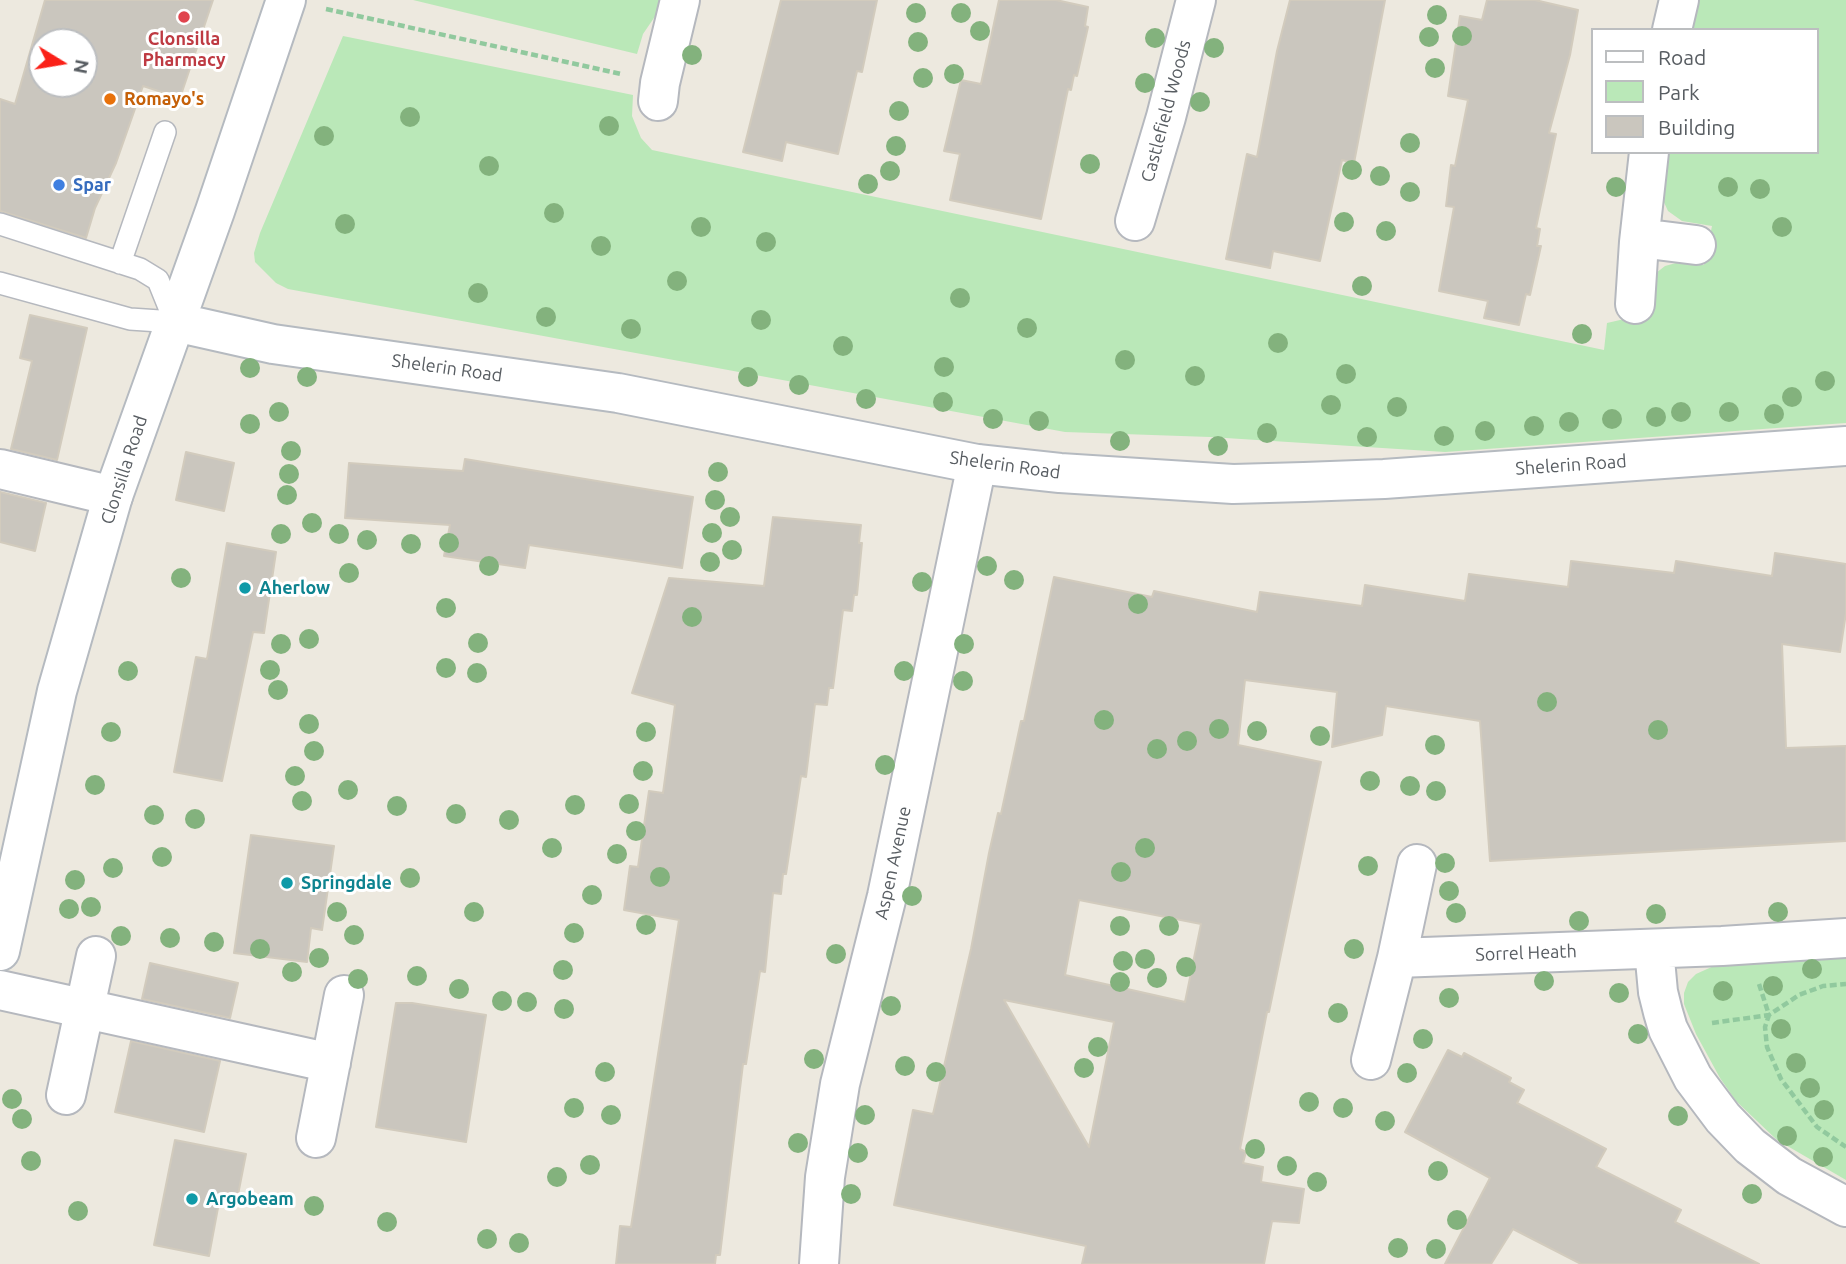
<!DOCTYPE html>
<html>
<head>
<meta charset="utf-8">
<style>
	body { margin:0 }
	#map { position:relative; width:1846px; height:1264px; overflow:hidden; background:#ede9df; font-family:Ubuntu,sans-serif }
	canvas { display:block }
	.legend { position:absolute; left:1591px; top:28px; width:228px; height:126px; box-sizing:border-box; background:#fff; border:2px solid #bcbec0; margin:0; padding:9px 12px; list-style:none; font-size:21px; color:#585d62 }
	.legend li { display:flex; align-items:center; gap:14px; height:35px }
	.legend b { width:35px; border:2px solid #bcbec0 }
	.north { position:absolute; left:28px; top:28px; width:70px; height:70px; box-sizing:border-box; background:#fff; border:2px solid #bcbec0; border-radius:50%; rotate:101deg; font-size:19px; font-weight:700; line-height:28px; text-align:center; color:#585d62 }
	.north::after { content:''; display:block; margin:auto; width:24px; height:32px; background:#fa2118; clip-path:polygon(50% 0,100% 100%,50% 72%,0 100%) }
</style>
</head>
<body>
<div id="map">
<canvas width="1846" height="1264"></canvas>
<ul class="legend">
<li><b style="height:9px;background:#fff"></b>Road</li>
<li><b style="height:19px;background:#bae8b8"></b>Park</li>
<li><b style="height:19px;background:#cac6be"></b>Building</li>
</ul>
<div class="north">N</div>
</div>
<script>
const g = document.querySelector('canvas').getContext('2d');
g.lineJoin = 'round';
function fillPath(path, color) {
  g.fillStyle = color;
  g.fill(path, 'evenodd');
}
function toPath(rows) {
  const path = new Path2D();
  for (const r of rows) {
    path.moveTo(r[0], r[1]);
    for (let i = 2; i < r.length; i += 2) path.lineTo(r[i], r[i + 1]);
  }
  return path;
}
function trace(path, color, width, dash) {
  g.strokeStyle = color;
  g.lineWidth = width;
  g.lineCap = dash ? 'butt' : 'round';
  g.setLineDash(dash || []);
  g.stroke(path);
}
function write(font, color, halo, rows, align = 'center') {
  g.font = font + ' Ubuntu,sans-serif';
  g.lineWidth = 6;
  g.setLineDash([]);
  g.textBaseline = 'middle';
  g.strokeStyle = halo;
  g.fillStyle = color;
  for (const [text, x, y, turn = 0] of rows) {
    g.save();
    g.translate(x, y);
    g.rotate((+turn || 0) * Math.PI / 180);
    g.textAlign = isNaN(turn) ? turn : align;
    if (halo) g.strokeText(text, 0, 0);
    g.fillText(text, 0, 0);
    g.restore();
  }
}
const green = toPath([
	[413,0,663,0,658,12,643,34,637,54],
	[1698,0,1846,0,1846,423,1445,452,1210,437,1065,432,288,289,276,283,255,262,254,253,260,233,343,36,633,95,632,116,641,138,652,150,1604,350,1607,323,1646,314,1656,273,1665,266,1676,263,1704,265,1712,226,1682,221,1668,211,1662,198,1664,152,1816,152,1816,30,1691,30],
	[1846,955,1846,1180,1777,1140,1736,1101,1720,1078,1696,1034,1684,1004,1684,993,1688,982,1696,974,1716,965]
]);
const building = toPath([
	[45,0,213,0,180,98,143,86,116,163,95,208,86,238,0,211,0,99,15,104,45,0],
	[42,42,84,42,84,84,42,84,42,42],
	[781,0,877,0,862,72,857,71,838,154,786,142,782,161,743,152,781,0],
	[999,0,1056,0,1088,7,1085,26,1088,27,1077,76,1074,75,1071,90,1068,89,1041,219,950,200,960,154,944,151,961,80,981,84,999,0],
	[1290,0,1385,0,1354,163,1342,160,1320,261,1273,251,1270,268,1226,259,1247,154,1257,157,1277,51,1290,0],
	[1487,0,1535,0,1578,10,1570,55,1549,133,1556,134,1536,228,1540,229,1537,246,1541,246,1530,295,1526,294,1519,325,1484,318,1488,301,1439,291,1454,207,1446,206,1451,165,1455,166,1468,100,1448,96,1460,16,1482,20,1487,0],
	[30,315,87,328,57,460,11,449,32,361,20,358,30,315],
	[186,452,234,463,224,511,176,500,186,452],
	[465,459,693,497,682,568,529,545,525,568,444,556,450,525,345,518,349,463,463,471,465,459],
	[0,492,46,503,35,551,0,542,0,492],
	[773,517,861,525,859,543,862,543,857,595,854,595,852,611,843,610,833,688,829,688,827,705,815,704,806,777,801,776,786,874,783,874,781,894,773,893,765,972,760,971,746,1064,743,1064,720,1255,716,1255,715,1264,616,1264,620,1226,631,1227,679,920,624,910,630,866,638,867,649,791,663,793,675,705,632,693,669,578,764,586,773,517],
	[227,543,276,552,264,633,253,632,222,781,174,772,196,657,207,659,227,543],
	[1775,553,1846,564,1846,613,1840,652,1782,644,1786,748,1846,746,1846,841,1490,861,1480,721,1386,706,1382,735,1332,747,1337,692,1245,680,1238,745,1321,762,1269,1012,1267,1012,1240,1149,1246,1152,1243,1163,1263,1167,1261,1182,1304,1189,1299,1223,1272,1221,1264,1264,1082,1264,1086,1246,894,1205,913,1110,933,1114,971,949,989,853,998,813,1001,814,1021,721,1024,721,1054,577,1152,597,1154,591,1257,612,1260,592,1362,606,1365,585,1465,601,1469,574,1568,587,1571,561,1674,573,1676,561,1772,576,1775,553],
	[1079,900,1201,924,1185,1002,1065,975,1079,900],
	[1004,1000,1114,1022,1089,1147,1004,1000],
	[251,835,334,846,322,930,311,928,307,962,234,953,251,835],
	[150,963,238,983,230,1018,142,999,150,963],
	[396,1003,412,1003,486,1015,466,1142,376,1127,396,1003],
	[131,1041,220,1061,204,1132,115,1112,131,1041],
	[1448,1050,1462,1057,1464,1053,1511,1078,1509,1082,1524,1090,1517,1103,1606,1149,1596,1167,1681,1210,1675,1222,1759,1264,1581,1264,1513,1229,1491,1264,1445,1264,1490,1178,1405,1132,1448,1050],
	[175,1140,246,1154,237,1200,220,1197,209,1256,154,1245,175,1140]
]);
const path = toPath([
	[326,9,621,74],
	[1759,984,1769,1015,1765,1027,1767,1047,1781,1079,1817,1127,1846,1147],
	[1712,1023,1769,1015,1799,995,1823,986,1846,984]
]);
const lane = toPath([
	[0,224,140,269,158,280,175,322,130,319,0,283],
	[120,263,165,132]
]);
const street = toPath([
	[1672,30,1679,0],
	[658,101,660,83,680,0],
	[1135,221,1166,117,1196,0],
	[1640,238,1696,245],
	[1635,304,1639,242,1649,152],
	[0,469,113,496],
	[1654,949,1658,992,1663,1012,1668,1029,1693,1078,1723,1118,1750,1146,1789,1176,1846,1207],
	[1397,958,1722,946,1846,938],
	[0,990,331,1063],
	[1371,1060,1397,958,1417,864],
	[66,1095,96,956],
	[316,1138,344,995],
	[819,1264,825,1177,840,1084,887,896,977,464]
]);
const secondary = toPath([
	[175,322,273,344,618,393,977,464,1060,473,1233,484,1304,482,1384,479,1846,446],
	[0,951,57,691,113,496,215,211,286,0]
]);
const trees = [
	[916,13],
	[961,13],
	[1437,15],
	[980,31],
	[1462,36],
	[1429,37],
	[1155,38],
	[918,42],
	[1214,48],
	[692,55],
	[1435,68],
	[954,74],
	[923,78],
	[1145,83],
	[1200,102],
	[899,111],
	[410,117],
	[609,126],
	[324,136],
	[1410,143],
	[896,146],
	[1090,164],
	[489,166],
	[1352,170],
	[890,171],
	[1380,176],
	[868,184],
	[1616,187],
	[1728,187],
	[1760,189],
	[1410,192],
	[554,213],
	[1344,222],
	[345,224],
	[701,227],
	[1782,227],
	[1386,231],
	[766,242],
	[601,246],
	[677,281],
	[1362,286],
	[478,293],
	[960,298],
	[546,317],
	[761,320],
	[1027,328],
	[631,329],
	[1582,334],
	[1278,343],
	[843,346],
	[1125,360],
	[944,367],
	[250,368],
	[1346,374],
	[1195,376],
	[307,377],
	[748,377],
	[1825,381],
	[799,385],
	[1792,397],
	[866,399],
	[943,402],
	[1331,405],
	[1397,407],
	[279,412],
	[1681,412],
	[1729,412],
	[1774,414],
	[1656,417],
	[993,419],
	[1612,419],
	[1039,421],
	[1569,422],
	[250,424],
	[1534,426],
	[1485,431],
	[1267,433],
	[1444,436],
	[1367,437],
	[1120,441],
	[1218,446],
	[291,451],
	[718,472],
	[289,474],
	[287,495],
	[715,500],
	[730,517],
	[312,523],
	[712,533],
	[281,534],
	[339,534],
	[367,540],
	[449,543],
	[411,544],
	[732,550],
	[710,562],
	[489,566],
	[987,566],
	[349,573],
	[181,578],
	[1014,580],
	[922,582],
	[1138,604],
	[446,608],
	[692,617],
	[309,639],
	[478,643],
	[281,644],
	[964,644],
	[446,668],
	[270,670],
	[128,671],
	[904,671],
	[477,673],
	[963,681],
	[278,690],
	[1547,702],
	[1104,720],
	[309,724],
	[1219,729],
	[1658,730],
	[1257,731],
	[111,732],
	[646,732],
	[1320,736],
	[1187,741],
	[1435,745],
	[1157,749],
	[314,751],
	[885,765],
	[643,771],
	[295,776],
	[1370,781],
	[95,785],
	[1410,786],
	[348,790],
	[1436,791],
	[302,801],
	[629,804],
	[575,805],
	[397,806],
	[456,814],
	[154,815],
	[195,819],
	[509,820],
	[636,831],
	[552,848],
	[1145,848],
	[617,854],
	[162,857],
	[1445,863],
	[1368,866],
	[113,868],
	[1121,872],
	[660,877],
	[410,878],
	[75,880],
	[1449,891],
	[592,895],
	[912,896],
	[91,907],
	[69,909],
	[337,912],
	[474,912],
	[1778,912],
	[1456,913],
	[1656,914],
	[1579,921],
	[646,925],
	[1120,926],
	[1169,926],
	[574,933],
	[354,935],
	[121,936],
	[170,938],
	[214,942],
	[260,949],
	[1354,949],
	[836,954],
	[319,958],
	[1145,959],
	[1123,961],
	[1186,967],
	[1812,969],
	[563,970],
	[292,972],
	[417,976],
	[1157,978],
	[358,979],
	[1544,981],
	[1120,982],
	[1773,986],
	[459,989],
	[1723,991],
	[1619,993],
	[1449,998],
	[502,1001],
	[527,1002],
	[891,1006],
	[564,1009],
	[1338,1013],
	[1781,1029],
	[1638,1034],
	[1423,1039],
	[1098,1047],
	[814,1059],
	[1796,1063],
	[905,1066],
	[1084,1068],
	[605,1072],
	[936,1072],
	[1407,1073],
	[1810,1088],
	[12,1099],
	[1309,1102],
	[574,1108],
	[1343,1108],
	[1824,1110],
	[611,1115],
	[865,1115],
	[1678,1116],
	[22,1119],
	[1385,1121],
	[1787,1136],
	[798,1143],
	[1255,1149],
	[858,1153],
	[1823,1157],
	[31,1161],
	[590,1165],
	[1287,1166],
	[1438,1171],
	[557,1177],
	[1317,1182],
	[851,1194],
	[1752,1194],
	[314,1206],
	[78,1211],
	[1457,1220],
	[387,1222],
	[487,1239],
	[519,1243],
	[1398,1248],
	[1436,1249]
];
const markers = [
	[184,17,7,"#e0444e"],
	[110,99,7,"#e8710a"],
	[59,185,7,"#3f7fe0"],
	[245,588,7,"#0f9aa8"],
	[287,883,7,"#0f9aa8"],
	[192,1199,7,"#0f9aa8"]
];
const healthNames = [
	["Clonsilla",184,39],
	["Pharmacy",184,60]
];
const foodNames = [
	["Romayo's",124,99]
];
const streetNames = [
	["Castlefield Woods",1166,111,-75],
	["Shelerin Road",447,368,8],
	["Shelerin Road",1005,465,8],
	["Shelerin Road",1571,465,-4],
	["Clonsilla Road",124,470,-72],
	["Aspen Avenue",893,863,-78],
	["Sorrel Heath",1526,953,-2]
];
const shopNames = [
	["Spar",73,185]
];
const cultureNames = [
	["Aherlow",259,588],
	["Springdale",301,883],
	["Argobeam",206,1199]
];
fillPath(green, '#bae8b8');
fillPath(building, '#cac6be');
trace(building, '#d2cbbd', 2);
trace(lane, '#b5b8be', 24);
trace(street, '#b5b8be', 42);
trace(secondary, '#b5bac0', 42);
trace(path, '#91c99e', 4.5, [7, 3.5]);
trace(lane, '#fff', 21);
trace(street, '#fff', 38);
trace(secondary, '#fff', 38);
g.fillStyle = '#83b27d';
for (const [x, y] of trees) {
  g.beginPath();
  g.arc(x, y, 10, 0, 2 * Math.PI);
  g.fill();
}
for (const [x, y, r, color] of markers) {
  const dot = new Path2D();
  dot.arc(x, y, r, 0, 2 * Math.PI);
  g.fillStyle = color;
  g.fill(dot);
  trace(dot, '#fff', 2.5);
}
write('bold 18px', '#be3a42', '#fff', healthNames);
write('bold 18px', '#c56008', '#fff', foodNames, 'left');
write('18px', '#585d62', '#fff', streetNames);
write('bold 18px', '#366cbe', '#fff', shopNames, 'left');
write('bold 18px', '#0d838f', '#fff', cultureNames, 'left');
</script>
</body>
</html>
